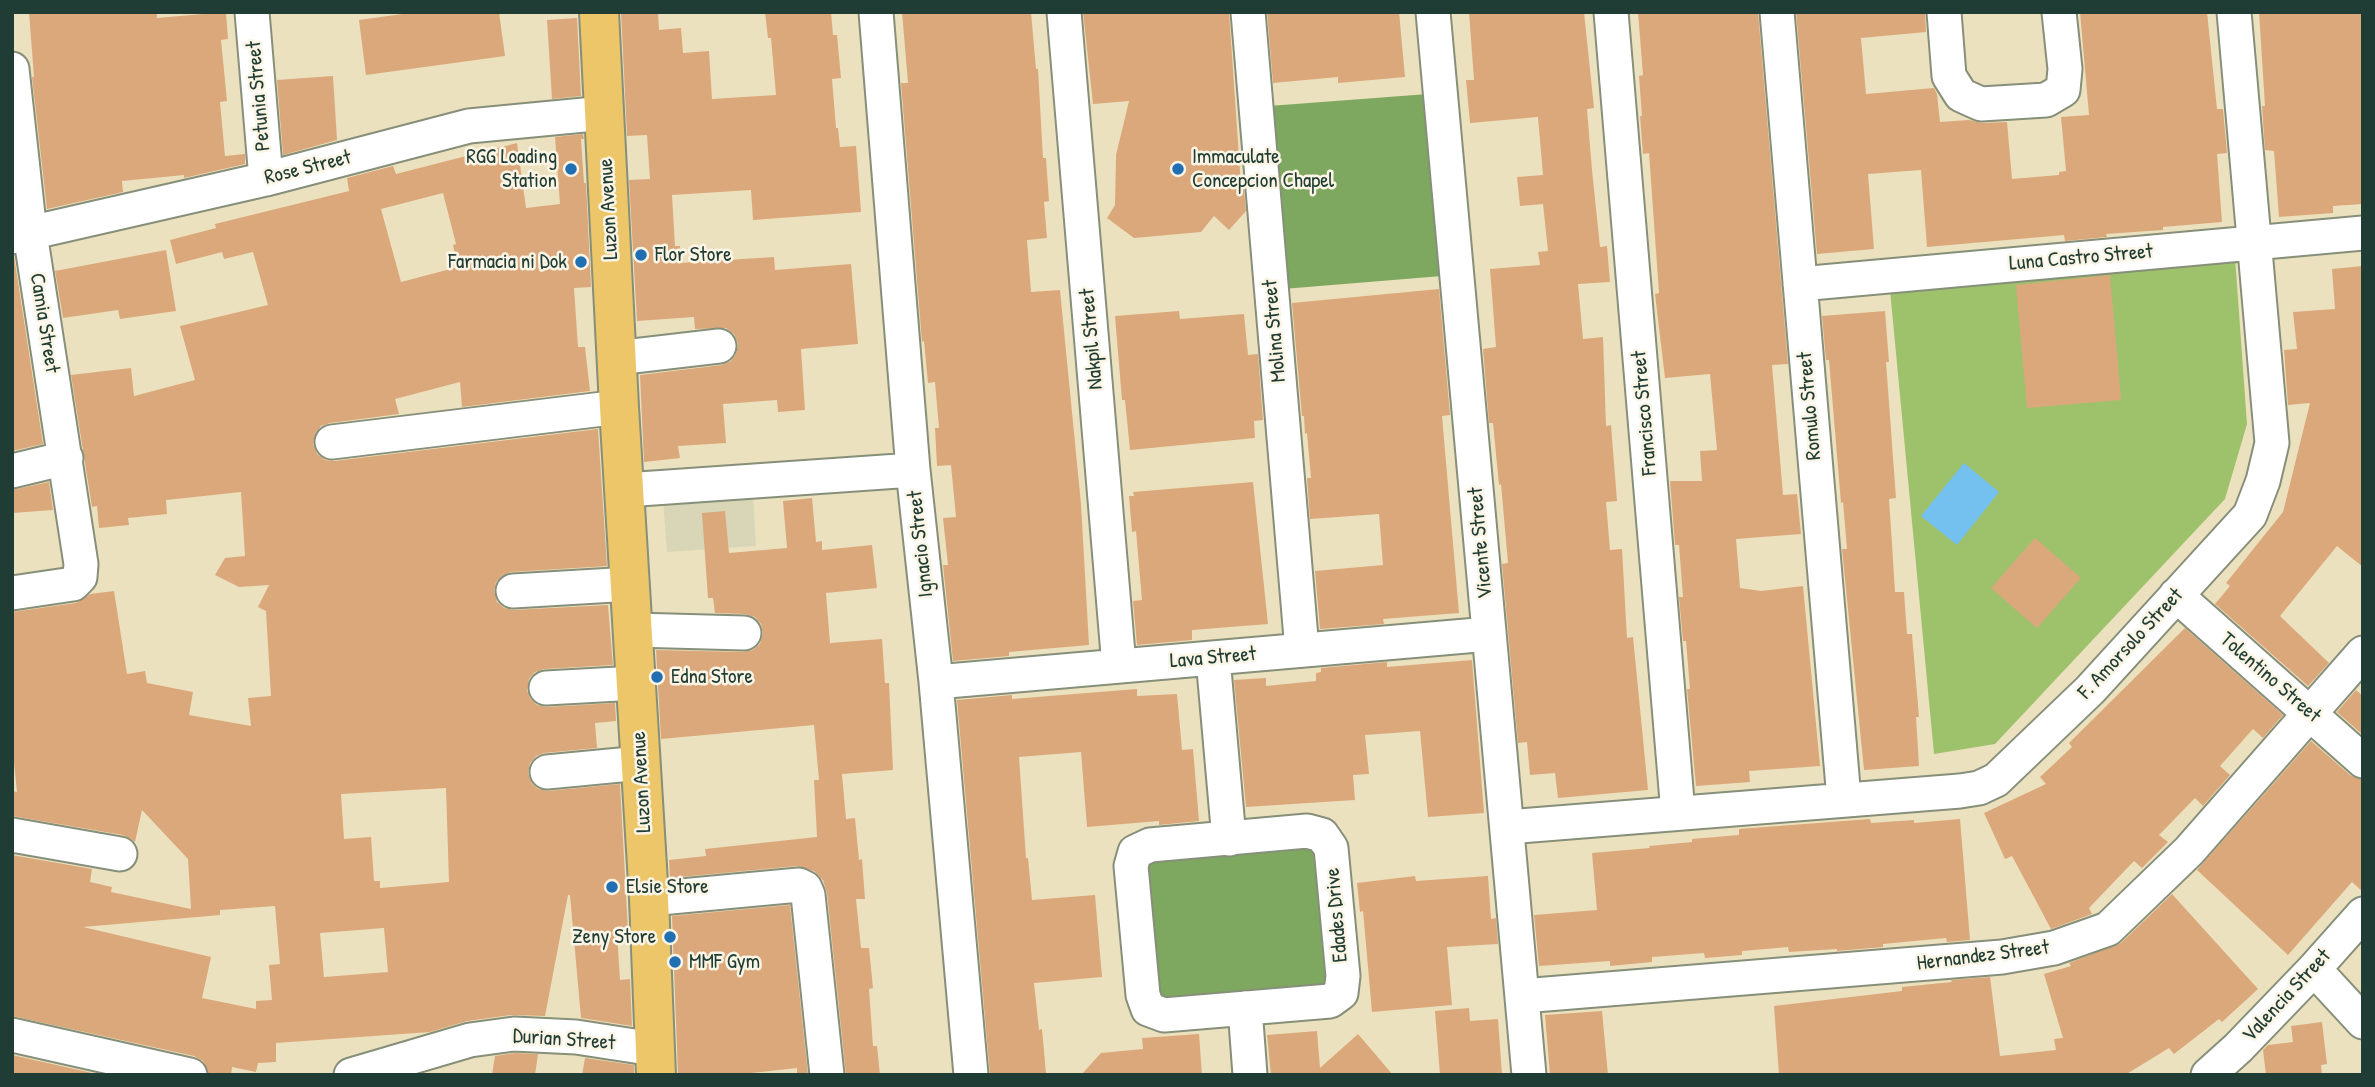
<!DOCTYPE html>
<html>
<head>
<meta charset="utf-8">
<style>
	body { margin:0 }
	#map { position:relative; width:2375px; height:1087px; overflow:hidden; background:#ece1be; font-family:"Patrick Hand",sans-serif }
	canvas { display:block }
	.frame { position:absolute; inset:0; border:14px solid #1f3d34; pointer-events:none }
</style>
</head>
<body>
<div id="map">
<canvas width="2375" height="1087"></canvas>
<div class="frame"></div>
</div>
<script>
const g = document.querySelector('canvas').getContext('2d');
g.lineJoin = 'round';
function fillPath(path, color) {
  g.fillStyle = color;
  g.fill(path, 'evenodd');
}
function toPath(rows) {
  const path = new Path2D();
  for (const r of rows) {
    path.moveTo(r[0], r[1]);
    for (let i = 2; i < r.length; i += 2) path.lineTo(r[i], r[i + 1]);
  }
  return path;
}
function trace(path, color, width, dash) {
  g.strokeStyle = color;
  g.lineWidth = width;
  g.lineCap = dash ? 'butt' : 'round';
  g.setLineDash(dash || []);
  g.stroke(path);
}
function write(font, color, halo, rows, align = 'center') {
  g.font = font + ' "Patrick Hand",sans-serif';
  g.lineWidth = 5;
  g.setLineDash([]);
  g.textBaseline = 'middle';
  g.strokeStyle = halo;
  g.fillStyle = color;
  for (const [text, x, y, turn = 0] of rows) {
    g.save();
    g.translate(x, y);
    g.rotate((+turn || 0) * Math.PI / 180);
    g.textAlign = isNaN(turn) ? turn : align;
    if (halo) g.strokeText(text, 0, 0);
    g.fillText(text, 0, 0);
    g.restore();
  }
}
const built = toPath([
	[753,493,756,546,667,552,663,499]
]);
const green = toPath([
	[2235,257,2247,424,2225,499,1995,744,1934,754,1890,290]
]);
const forest = toPath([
	[1428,94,1442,276,1283,289,1269,106],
	[1321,847,1334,987,1158,1002,1146,861]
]);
const water = toPath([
	[1964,463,1999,492,1957,545,1921,516]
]);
const building = toPath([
	[29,12,157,12,157,18,226,12,228,39,221,40,227,101,220,102,225,156,245,154,245,164,184,178,184,175,122,181,123,192,47,209,32,77,34,77],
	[417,12,499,12,505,56,366,75,359,20],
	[621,12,658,12,659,30,681,28,683,53,709,51,712,99,776,95,771,38,768,38,765,12,831,12,833,35,837,35,841,78,832,79,836,128,838,128,840,147,856,146,861,212,753,220,751,190,672,195,675,246,680,246,681,263,774,257,775,270,851,264,858,344,801,349,805,410,778,412,777,400,723,404,726,443,678,446,680,458,644,462,640,375,722,365,731,361,736,354,738,344,734,334,726,328,695,329,694,317,637,321,629,180,650,179,647,135,627,136],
	[902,12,1031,12,1036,69,1038,69,1043,158,1046,158,1049,201,1044,202,1047,238,1027,240,1031,292,1060,290,1081,504,1089,645,1009,652,1009,656,953,661,943,565,948,565,943,518,956,517,951,465,937,466,935,428,939,428,935,382,928,383,924,341,922,342,901,83,908,83],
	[1083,12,1229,12,1241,186,1244,189,1246,211,1229,230,1214,216,1201,232,1134,238,1107,218,1115,205,1116,155,1129,101,1093,104],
	[1267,12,1399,12,1405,77,1338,83,1338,77,1273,83],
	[1469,12,1584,12,1594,108,1587,109,1592,170,1600,247,1607,246,1610,282,1578,284,1583,339,1603,337,1606,426,1611,425,1617,501,1606,502,1610,550,1622,549,1627,638,1633,637,1648,790,1558,798,1555,773,1530,775,1527,742,1518,743,1502,564,1508,563,1501,484,1499,485,1493,423,1489,423,1483,349,1496,347,1490,269,1540,265,1538,252,1548,251,1543,204,1520,206,1517,177,1543,175,1538,117,1470,123,1466,80,1474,80],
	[1638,12,1758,12,1788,364,1772,365,1783,495,1797,494,1801,534,1736,539,1740,588,1761,591,1803,586,1820,766,1749,771,1750,782,1696,786,1687,689,1690,689,1686,641,1683,641,1679,597,1683,597,1679,545,1675,545,1670,481,1702,481,1700,451,1717,450,1710,374,1665,378,1655,294,1659,293,1649,153,1643,154,1640,116,1642,116,1639,76,1643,75],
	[1796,12,1925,12,1926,32,1861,38,1866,94,1934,88,1937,94,1940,122,1969,120,1982,123,2007,122,2012,179,2059,175,2059,172,2066,171,2061,117,2089,115,2080,12,2207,12,2217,109,2223,109,2227,153,2217,154,2222,222,2163,227,2163,230,2106,234,2107,237,2065,241,2064,235,1927,247,1921,170,1868,174,1874,249,1817,254],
	[2259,12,2363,12,2363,204,2333,206,2333,213,2279,217,2274,151,2265,150,2262,106,2265,106],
	[577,18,581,96,552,99,547,20],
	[333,76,337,140,283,155,277,80],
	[583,134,584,139,581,139,584,183,586,183,591,287,574,288,578,347,585,347,590,391,462,407,460,382,395,399,399,414,330,423,321,426,315,434,313,444,317,454,325,460,334,461,598,429,607,566,511,572,503,575,496,582,494,591,497,602,504,608,513,610,608,605,613,665,544,669,535,672,529,679,527,690,530,698,537,705,546,707,615,703,616,721,595,723,597,748,544,753,536,756,530,763,528,773,532,784,538,789,548,791,620,784,628,931,617,932,620,980,630,979,632,1026,581,1018,570,895,568,895,545,1016,511,1015,467,1021,430,1032,276,1043,276,1062,258,1063,256,1072,232,1067,231,1075,209,1075,203,1061,194,1056,12,1016,12,855,92,869,90,882,112,887,111,892,191,909,188,859,142,810,135,842,123,835,12,816,12,791,17,792,12,743,12,612,76,603,90,594,114,591,127,674,145,671,147,683,193,692,189,715,251,726,248,698,271,696,266,611,258,607,269,585,239,587,215,575,225,558,245,556,241,492,166,500,167,514,128,518,129,525,99,528,97,506,92,507,71,375,131,368,134,396,195,380,180,326,268,305,253,252,224,259,222,252,176,264,170,240,216,228,215,224,349,191,347,178,393,166,396,174,517,143,526,208,560,204,555,137],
	[443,193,456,244,453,245,458,267,401,282,381,209],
	[446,788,449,882,380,888,380,881,374,881,371,837,344,839,341,794],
	[275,906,280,964,269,965,272,1000,256,1001,256,1009,202,998,211,957,83,927,220,915,220,910],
	[384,928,388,972,324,977,320,933],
	[166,250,176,311,120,319,118,310,63,318,55,271],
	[12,256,14,256,43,444,12,451],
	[2363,266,2363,567,2337,546,2280,616,2329,663,2308,686,2215,604,2230,586,2226,583,2283,512,2310,403,2288,405,2284,350,2297,349,2293,312,2335,309,2332,269],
	[2110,275,2121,400,2027,408,2016,285],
	[1439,289,1450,415,1442,416,1459,613,1383,619,1384,624,1320,629,1315,571,1383,565,1379,514,1310,519,1307,478,1311,478,1307,433,1305,434,1304,416,1302,416,1292,303],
	[1179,311,1180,319,1244,314,1248,355,1258,354,1263,420,1254,421,1255,438,1130,450,1125,400,1122,400,1115,316],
	[1885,311,1889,362,1886,362,1896,498,1889,499,1892,544,1895,592,1904,592,1907,634,1912,634,1919,717,1916,717,1919,766,1864,770,1842,549,1847,549,1843,502,1841,503,1829,360,1826,360,1822,316],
	[49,482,53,510,12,513,12,490],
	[1253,482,1268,624,1192,630,1192,640,1137,645,1133,601,1142,600,1136,531,1132,532,1129,496,1134,496,1133,492],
	[812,498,816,542,822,541,822,550,872,545,877,588,826,593,830,643,882,639,885,683,889,683,893,770,842,774,846,819,855,818,859,860,862,859,865,899,856,899,861,948,869,948,873,988,869,989,873,1046,877,1046,880,1075,846,1075,827,893,823,880,814,871,797,866,670,878,669,860,706,856,705,849,817,837,814,780,819,780,814,725,661,739,656,650,743,652,753,650,760,644,763,633,761,624,755,617,745,614,715,613,713,598,708,598,702,513,725,511,729,553,787,548,783,501],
	[2035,538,2081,578,2037,628,1991,588],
	[2185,628,2283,715,2263,738,2253,729,2220,766,2230,775,2203,806,2195,798,2159,835,2168,842,2142,868,2134,861,2089,908,2092,914,2051,929,2012,856,2005,859,1984,813,2046,784,2040,777,2072,747,2069,743],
	[1472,660,1484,813,1428,817,1420,731,1365,735,1369,774,1353,775,1355,800,1246,807,1234,680,1266,678,1266,686,1316,681,1316,673,1321,672,1321,668,1387,662,1387,667],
	[1137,689,1137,696,1177,694,1182,750,1193,749,1199,821,1159,825,1159,821,1087,827,1081,752,1019,757,1026,858,1028,858,1032,900,1095,895,1102,977,1034,983,1039,1030,1042,1029,1046,1073,990,1075,957,700,1012,695,1012,699],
	[2356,690,2363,696,2363,735,2337,712],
	[2311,741,2350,775,2363,780,2363,892,2352,882,2288,955,2197,870],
	[1870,819,1871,823,1914,820,1914,823,1960,819,1970,940,1947,942,1946,938,1883,944,1883,947,1837,951,1837,949,1789,952,1788,947,1742,951,1742,955,1705,958,1704,953,1652,957,1652,962,1610,966,1610,961,1539,966,1534,915,1597,910,1592,853,1650,848,1649,846,1692,842,1692,839,1739,835,1739,829],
	[1415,876,1416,881,1488,876,1491,919,1496,918,1498,944,1447,947,1452,1005,1372,1012,1363,911,1360,912,1357,883],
	[2172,894,2258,989,2222,1022,2219,1019,2174,1054,2169,1048,2125,1075,1779,1075,1774,1006,1902,991,1902,987,1952,982,1951,980,1990,977,2000,1056,2056,1050,2054,1039,2063,1038,2044,974,2071,966,2069,963,2121,943],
	[790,905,808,1075,797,1075,797,1068,752,1073,678,1075,672,916],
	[1469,1008,1470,1021,1498,1019,1502,1075,1440,1075,1435,1011],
	[1602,1011,1608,1075,1550,1075,1545,1015],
	[2322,1022,2327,1064,2321,1065,2322,1075,2266,1075,2263,1050,2268,1045,2293,1042,2291,1026],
	[1317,1031,1320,1068,1358,1034,1393,1075,1271,1075,1267,1035],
	[1199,1034,1202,1075,1081,1075,1101,1053,1143,1049,1142,1038],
	[515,1053,538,1054,535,1075,492,1075,495,1056],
	[12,1055,101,1075,12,1075],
	[585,1058,634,1065,634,1075,582,1075]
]);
const minor = toPath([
	[252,12,266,179],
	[876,12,913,470,936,682,971,1075],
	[1064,12,1119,666],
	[1248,12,1302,650],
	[1433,12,1529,1075],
	[1611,12,1678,813],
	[1777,12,1844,799],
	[1944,12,1949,76,1961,95,1981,104,2046,100,2063,90,2065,69,2059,12],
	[12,69,30,233,81,564,80,577,73,584,12,593],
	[12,237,266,179,469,126,605,113],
	[1800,284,2363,233],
	[616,358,719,346],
	[332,442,619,407],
	[12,471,66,458],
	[625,490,913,470],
	[513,591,631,584],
	[2176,595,2363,761],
	[634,630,744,633],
	[1213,658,1229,839],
	[936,682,1489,634],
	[546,688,636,683],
	[547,772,641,763],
	[1507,827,1960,791,1979,788,1996,780,2090,690,2250,515,2263,481,2272,443,2234,12],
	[1307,831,1322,835,1331,848,1343,976,1341,993,1330,1001,1164,1015,1148,1009,1143,995,1131,866,1135,852,1150,845,1307,831],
	[12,835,120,854],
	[649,899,799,885,805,888,808,895,827,1075],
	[2314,969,2363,1022],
	[1522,996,2002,957,2054,948,2108,929,2189,851,2363,653],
	[1245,1008,1250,1075],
	[12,1035,190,1075],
	[351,1075,470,1040,514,1034,576,1037,654,1049],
	[2208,1075,2238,1048,2314,969,2363,914]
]);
const major = toPath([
	[599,12,619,407,649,899,656,1075]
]);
const markers = [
	[571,169,7,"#1f6fb2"],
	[1178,169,7,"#1f6fb2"],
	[641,255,7,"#1f6fb2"],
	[581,262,7,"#1f6fb2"],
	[657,677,7,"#1f6fb2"],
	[612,887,7,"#1f6fb2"],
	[670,937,7,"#1f6fb2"],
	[675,962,7,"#1f6fb2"]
];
const streetNames = [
	["Petunia Street",259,96,-95],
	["Rose Street",308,168,-14],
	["Luzon Avenue",609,209,-93],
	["Luna Castro Street",2081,258,-5],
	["Camia Street",44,323,81],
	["Molina Street",1275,331,-95],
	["Nakpil Street",1092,339,-95],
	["Romulo Street",1810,406,-95],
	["Francisco Street",1645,413,-95],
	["Vicente Street",1481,543,-95],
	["Ignacio Street",921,544,-96],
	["F. Amorsolo Street",2131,644,-47],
	["Lava Street",1213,658,-5],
	["Tolentino Street",2270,678,41],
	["Luzon Avenue",642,782,-93],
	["Edades Drive",1337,915,-95],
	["Hernandez Street",1983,956,-7],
	["Valencia Street",2287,996,-47],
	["Durian Street",564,1040,4]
];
const poiNames = [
	["RGG Loading",557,157,"right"],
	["Station",557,181,"right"],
	["Immaculate",1192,157],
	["Concepcion Chapel",1192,181],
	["Flor Store",655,255],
	["Farmacia ni Dok",567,262,"right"],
	["Edna Store",671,677],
	["Elsie Store",626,887],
	["Zeny Store",656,937,"right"],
	["MMF Gym",689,962]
];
fillPath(built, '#d8d6b6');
fillPath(green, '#9ec26c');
fillPath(forest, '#7ea860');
fillPath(water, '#74c0ee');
fillPath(building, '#dba87b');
trace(minor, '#868f79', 37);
trace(major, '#868f79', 42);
trace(minor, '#fff', 33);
trace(major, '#ecc669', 38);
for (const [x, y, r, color] of markers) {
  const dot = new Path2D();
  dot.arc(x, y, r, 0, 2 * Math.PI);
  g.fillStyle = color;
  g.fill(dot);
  trace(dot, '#fcf5e5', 2.5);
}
write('21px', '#1f3d34', '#fcf5e5', streetNames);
write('21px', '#1f3d34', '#fcf5e5', poiNames, 'left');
</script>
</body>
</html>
